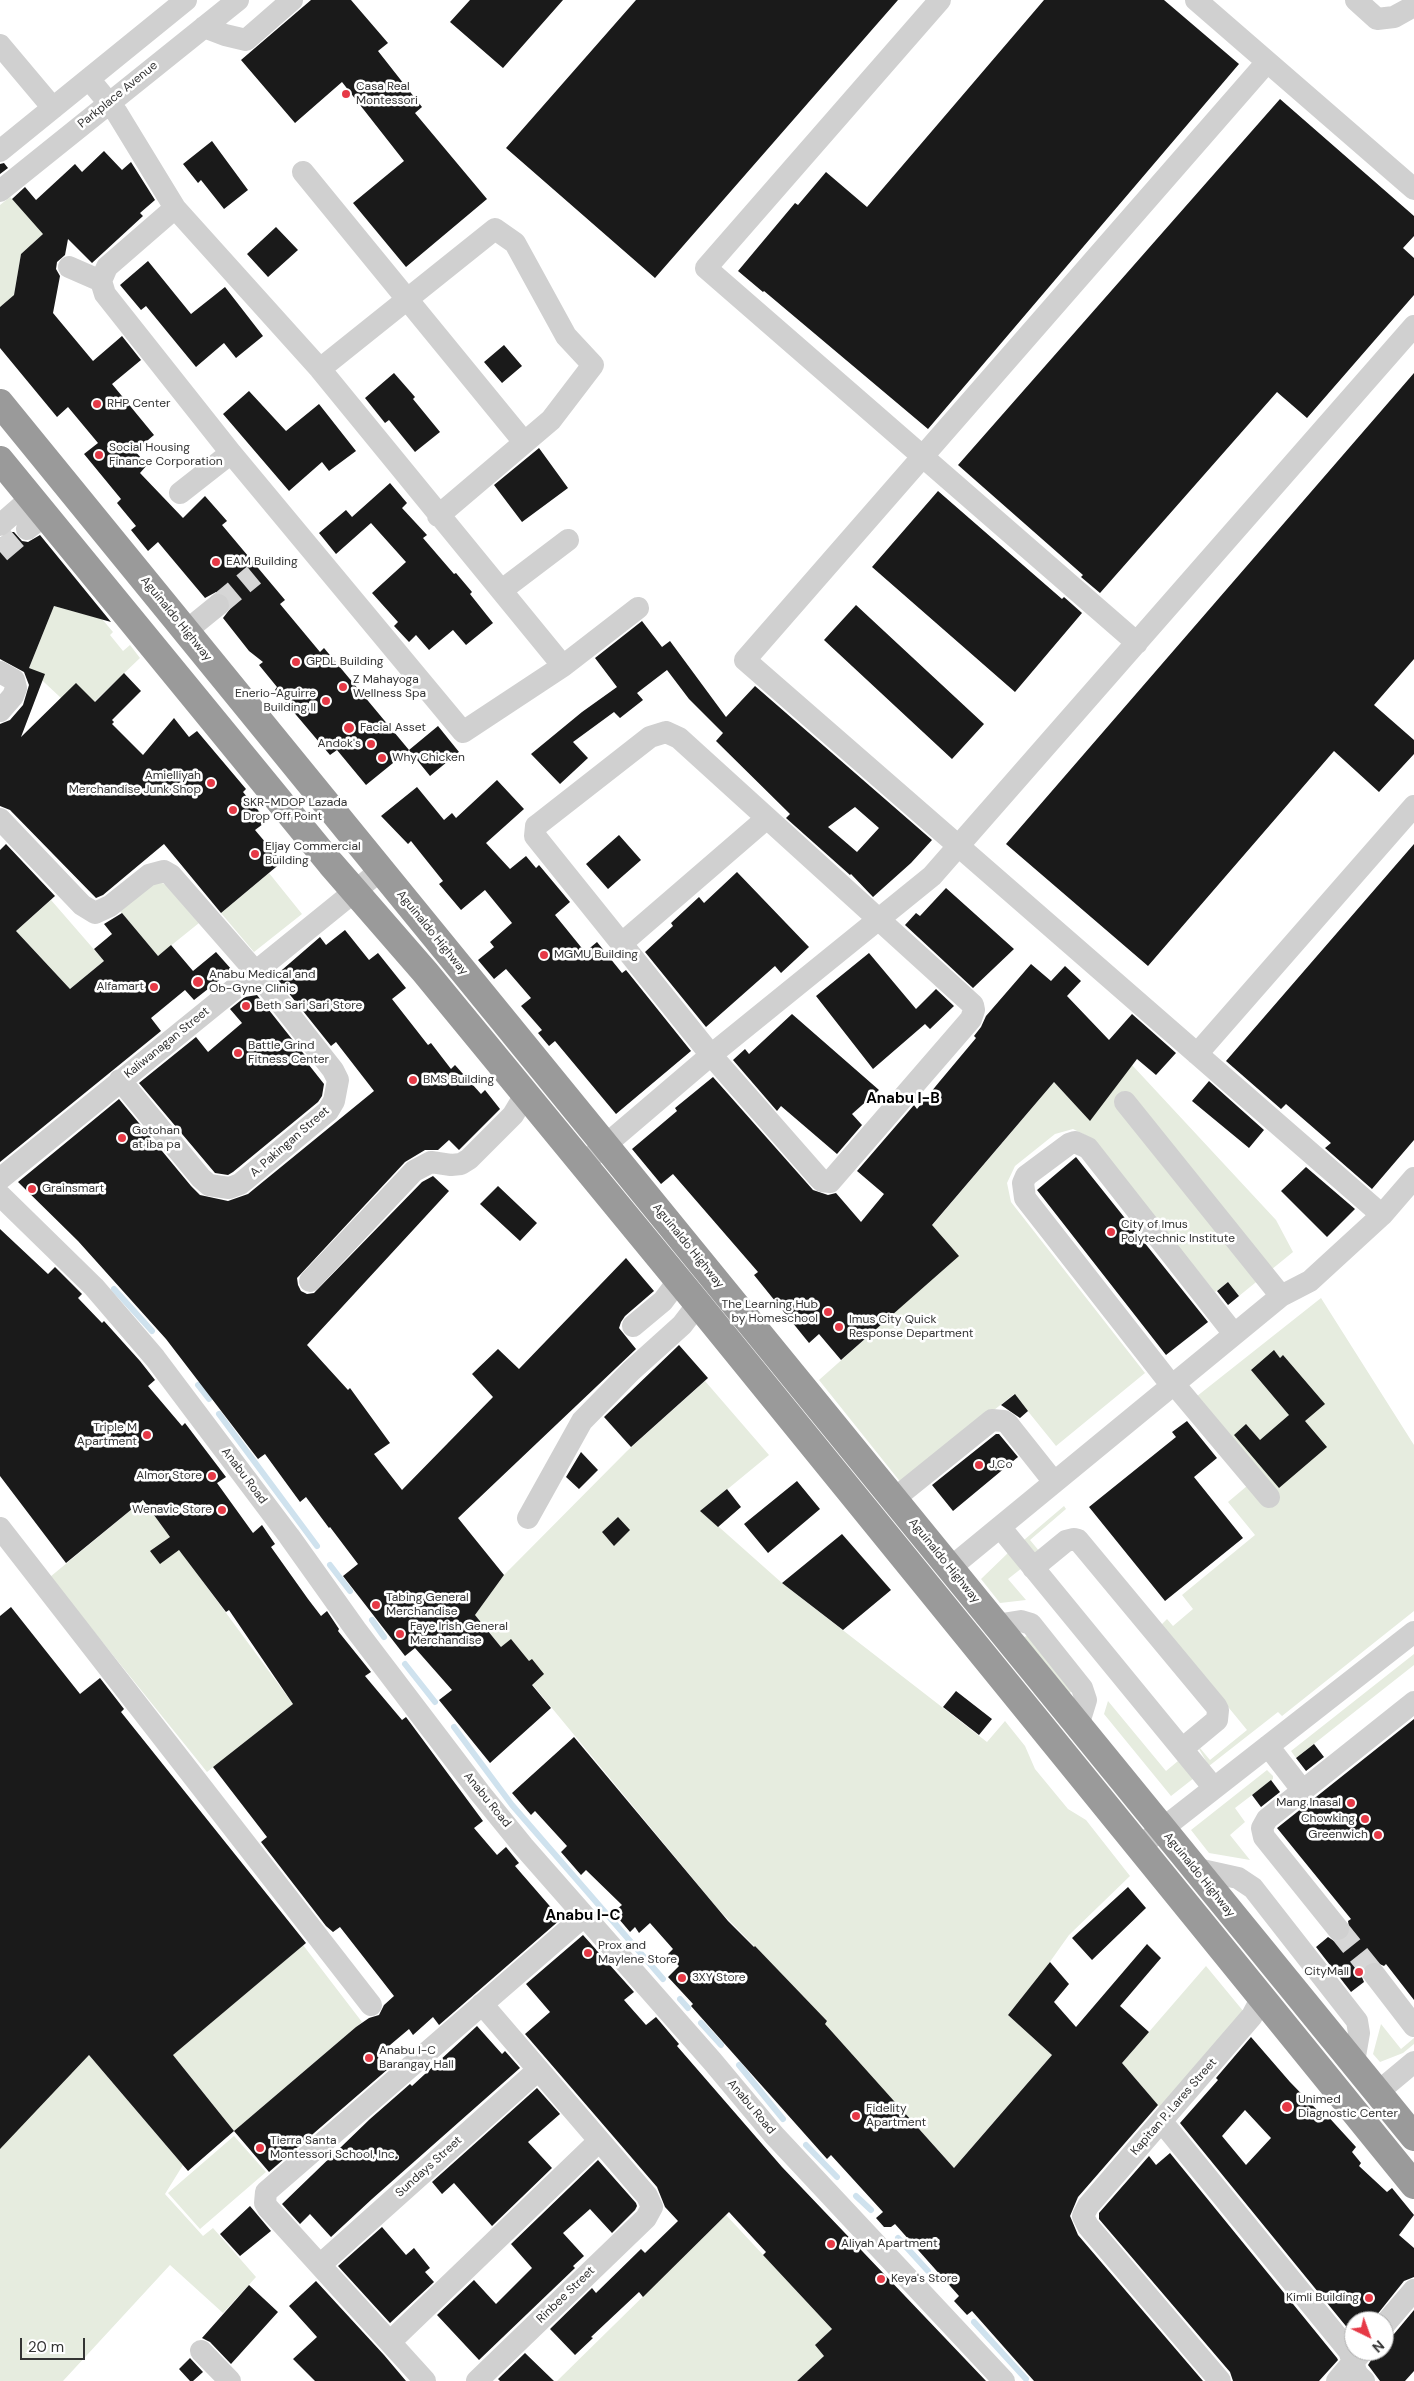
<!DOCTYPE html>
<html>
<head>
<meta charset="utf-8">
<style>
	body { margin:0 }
	#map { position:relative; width:1414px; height:2381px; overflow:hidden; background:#fff; font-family:"DM Sans",sans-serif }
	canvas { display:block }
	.north { position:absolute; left:1344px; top:2311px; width:50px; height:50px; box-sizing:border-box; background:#fff; border:1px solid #adadad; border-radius:50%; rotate:138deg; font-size:14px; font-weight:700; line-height:20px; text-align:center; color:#333 }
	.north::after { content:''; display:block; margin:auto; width:18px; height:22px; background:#e63946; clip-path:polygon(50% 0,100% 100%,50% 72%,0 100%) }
	.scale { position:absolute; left:20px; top:2338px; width:65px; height:22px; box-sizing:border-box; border:2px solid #333; border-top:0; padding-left:6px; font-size:15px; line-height:18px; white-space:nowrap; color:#333; -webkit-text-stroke:4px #fff; paint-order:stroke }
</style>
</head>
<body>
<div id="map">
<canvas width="1414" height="2381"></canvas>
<div class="north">N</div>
<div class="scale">20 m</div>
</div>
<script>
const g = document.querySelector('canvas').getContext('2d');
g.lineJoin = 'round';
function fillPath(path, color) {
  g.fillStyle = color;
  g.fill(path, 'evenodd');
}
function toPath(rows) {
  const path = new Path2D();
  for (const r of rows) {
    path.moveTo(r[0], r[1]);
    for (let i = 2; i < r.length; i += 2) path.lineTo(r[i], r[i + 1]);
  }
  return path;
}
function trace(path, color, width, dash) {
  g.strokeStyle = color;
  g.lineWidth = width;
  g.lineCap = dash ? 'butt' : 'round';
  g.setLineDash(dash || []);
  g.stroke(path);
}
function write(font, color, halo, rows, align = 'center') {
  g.font = font + ' "DM Sans",sans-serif';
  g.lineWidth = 5;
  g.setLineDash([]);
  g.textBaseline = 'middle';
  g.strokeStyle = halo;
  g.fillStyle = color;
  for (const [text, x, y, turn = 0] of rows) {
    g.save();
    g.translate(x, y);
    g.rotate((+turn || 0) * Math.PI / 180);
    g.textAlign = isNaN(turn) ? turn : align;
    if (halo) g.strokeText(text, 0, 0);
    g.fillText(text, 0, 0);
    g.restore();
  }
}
const green = toPath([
	[10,197,27,215,54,224,21,254,14,295,0,307,0,205],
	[54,606,102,619,113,632,110,635,123,651,130,645,140,658,94,702,61,698,29,668],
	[269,873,302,914,254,952,221,913],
	[160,882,166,885,199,923,158,956,120,911,154,884],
	[51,900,104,961,70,989,16,931],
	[1132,1065,1276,1220,1293,1252,1239,1296,1228,1282,1215,1292,1089,1137,1073,1129,1055,1134,1015,1166,1007,1183,1011,1202,1145,1373,1056,1446,1014,1394,902,1484,819,1380,928,1283,906,1256,1054,1082,1090,1120],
	[1321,1298,1414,1445,1414,1611,1282,1716,1278,1712,1209,1766,1199,1749,1200,1748,1210,1760,1247,1730,1161,1625,1167,1619,1173,1626,1193,1609,1182,1595,1255,1535,1228,1502,1247,1486,1182,1408],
	[705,1381,769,1455,701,1511,782,1583,987,1742,1005,1721,1025,1746,1035,1769,1068,1809,1086,1820,1130,1876,1069,1935,1037,1980,1008,2015,1052,2055,954,2168,824,2024,827,2021,718,1909,475,1615,504,1575,627,1451],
	[143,1500,293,1704,207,1772,50,1577],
	[1064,1506,1066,1509,1030,1540,1040,1552,1037,1555,1024,1540],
	[1009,1552,1022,1568,1008,1579,1026,1600,1000,1603,981,1579],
	[1030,1635,1073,1688,1070,1693,1024,1637],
	[1414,1654,1414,1665,1296,1758,1291,1751],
	[1108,1701,1166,1771,1178,1761,1194,1778,1171,1796,1104,1714],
	[1267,1770,1273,1776,1273,1779,1235,1808,1245,1822,1230,1835,1250,1860,1209,1853,1191,1830],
	[303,1945,362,2022,234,2131,173,2055],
	[1206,1966,1244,2012,1162,2110,1122,2063],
	[1381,2024,1401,2049,1414,2038,1414,2044,1403,2053,1380,2062,1373,2054],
	[89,2055,183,2165,165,2194,203,2236,213,2228,256,2277,223,2313,170,2265,63,2381,0,2381,0,2148],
	[234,2136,266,2172,200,2229,168,2193],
	[726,2215,832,2329,815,2345,824,2356,797,2381,557,2381]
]);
const stream = toPath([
	[114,1289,152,1331],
	[198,1385,209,1399],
	[219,1414,317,1546],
	[330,1565,350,1591],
	[372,1620,384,1637],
	[405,1664,435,1702],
	[454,1727,512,1805,663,1979],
	[680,1999,688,2008],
	[701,2023,721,2045],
	[739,2065,783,2119],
	[806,2145,837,2177],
	[856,2196,871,2210],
	[898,2238,928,2271],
	[974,2322,1026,2379]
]);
const building = toPath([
	[311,0,351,0,388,43,378,51,422,107,415,113,487,199,406,267,353,203,404,161,342,82,295,123,241,60],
	[470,0,563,0,503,68,450,22],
	[636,0,898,0,655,278,506,148],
	[1044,0,1164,0,1239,64,928,429,764,291,763,292,738,271,795,203,798,205,826,172,867,207],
	[1280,99,1414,216,1414,236,1403,248,1414,258,1414,295,1307,418,1277,392,1100,593,1081,577,1083,575,958,465],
	[212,141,248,190,224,209,201,180,198,183,183,164],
	[104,151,122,170,131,162,155,200,140,213,143,216,92,263,68,239,65,255,57,262,56,269,60,276,53,313,93,361,122,336,141,360,112,384,154,435,135,451,147,465,140,473,183,518,205,496,227,521,222,525,285,600,280,604,320,652,324,648,409,750,366,785,337,750,330,755,275,690,277,687,259,665,263,662,249,651,223,618,230,609,231,602,228,596,216,592,205,598,158,542,148,551,131,530,136,526,117,503,121,499,84,454,98,443,68,407,57,417,0,348,0,307,14,295,21,254,43,234,12,199,25,187,36,200,75,164,82,172],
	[4,163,8,168,0,174,0,164],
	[276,227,298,250,268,277,247,254],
	[148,261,191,314,225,287,263,336,236,358,224,343,196,367,146,306,141,310,120,285],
	[504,345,522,366,502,383,484,362],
	[394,373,415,397,413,399,440,432,415,452,389,420,385,423,365,398],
	[1414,373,1414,659,1374,705,1414,740,1414,754,1379,792,1334,751,1148,966,1006,844],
	[249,391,286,431,319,404,356,451,329,471,322,462,289,491,223,414],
	[539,448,568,488,522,522,494,485],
	[390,483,407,503,402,508,427,535,423,538,454,574,456,573,472,592,470,594,493,623,466,645,453,630,429,650,416,635,409,642,394,626,398,622,372,593,406,562,371,523,336,554,319,533,346,510,352,517],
	[938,491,1062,599,1064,597,1082,613,1015,692,872,567],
	[12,532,14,532,22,541,28,542,40,535,111,622,54,606,29,668,45,674,21,737,76,683,95,702,124,673,141,691,112,720,114,722,112,724,143,755,174,718,189,737,197,731,246,789,243,792,267,821,255,830,282,862,221,913,164,844,103,895,96,898,10,810,0,806,0,724,10,720,23,705,29,685,24,672,0,659,0,538],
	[856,605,984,724,952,759,824,640],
	[642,621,662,647,670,641,726,717,755,686,932,840,911,863,873,897,851,874,850,875,786,818,790,814,716,741,723,733,689,699,667,670,637,693,643,700,620,718,614,712,573,742,588,758,560,784,531,754,582,712,617,687,595,658],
	[855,807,879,828,857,852,828,827],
	[438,726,459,752,430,776,409,750],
	[497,780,524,809,486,843,510,869,526,856,536,868,539,865,570,902,555,915,585,952,597,942,622,973,626,970,691,1051,616,1114,555,1041,549,1046,538,1033,542,1030,521,1006,531,998,506,969,494,979,478,960,494,947,490,942,512,923,485,890,461,910,439,884,443,881,411,841,408,844,381,816,417,787,444,820,452,813,456,818],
	[619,835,641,860,608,889,586,864],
	[6,844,55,896,16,931,70,989,104,961,94,949,112,934,104,924,122,913,158,956,171,945,193,971,216,952,232,970,194,1000,185,990,151,1018,161,1031,0,1162,0,850],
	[1414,844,1414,1140,1372,1189,1325,1148,1331,1143,1286,1104,1281,1109,1226,1061],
	[737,872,809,947,781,973,775,966,706,1027,645,952,673,926,671,923,699,897,704,903],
	[946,888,1014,949,973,988,905,925,916,913,920,916],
	[345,930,369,960,378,953,406,988,392,999,428,1045,431,1043,451,1069,455,1065,481,1094,485,1090,500,1109,459,1150,449,1140,438,1150,425,1150,405,1162,297,1278,298,1285,301,1291,307,1294,314,1293,422,1182,433,1176,449,1191,307,1345,348,1390,350,1388,390,1443,374,1454,402,1490,493,1397,472,1374,498,1349,519,1369,626,1258,654,1291,625,1316,621,1322,619,1328,636,1349,458,1518,504,1575,475,1615,501,1647,511,1639,529,1661,532,1659,544,1674,532,1685,551,1708,490,1763,439,1700,452,1690,415,1648,405,1656,343,1576,358,1564,330,1527,329,1528,306,1497,300,1502,265,1454,258,1459,166,1339,78,1241,18,1182,119,1099,191,1186,200,1195,228,1201,248,1194,374,1091,336,1042,331,1046,275,976,320,937,326,945],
	[869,953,916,1009,936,989,954,1006,930,1029,925,1024,873,1069,816,996],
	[1031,964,1051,981,1065,966,1081,981,1067,996,1109,1040,1132,1014,1176,1053,1156,1075,1137,1059,1090,1121,1054,1082,932,1225,959,1256,841,1360,819,1334,809,1343,754,1275,758,1272,673,1174,661,1184,632,1149,677,1111,675,1108,713,1077,813,1190,828,1195,836,1193,861,1222,884,1194,857,1171,914,1105,917,1109,940,1081,976,1038,974,1036,981,1027,986,1016],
	[257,995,311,1063,309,1065,324,1084,322,1096,318,1102,233,1172,228,1175,215,1173,139,1083,196,1037,208,1052,242,1023,230,1009,245,997],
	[792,1014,879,1090,852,1114,862,1125,837,1154,781,1106,777,1111,733,1060,745,1049,749,1054],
	[1209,1081,1264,1130,1249,1148,1192,1101],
	[1076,1157,1208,1322,1166,1355,1037,1190],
	[1306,1167,1355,1209,1327,1237,1281,1191],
	[498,1186,537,1223,520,1241,480,1204],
	[0,1229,48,1274,55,1267,82,1294,78,1298,102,1323,104,1321,140,1361,155,1380,148,1386,182,1426,185,1423,226,1477,217,1483,253,1533,262,1525,275,1544,271,1547,308,1599,321,1616,327,1611,339,1629,338,1631,371,1672,365,1676,402,1720,406,1717,483,1821,474,1828,497,1855,506,1847,519,1863,515,1866,561,1919,439,2025,433,2017,413,2035,409,2029,377,2056,388,2069,269,2172,234,2131,356,2027,369,2018,379,2015,384,2005,394,1996,340,1927,333,1932,326,1926,261,1842,267,1837,213,1767,293,1704,229,1610,226,1612,179,1550,160,1564,150,1551,170,1537,143,1500,66,1563,0,1476],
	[1228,1282,1239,1296,1228,1305,1217,1291],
	[679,1345,708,1378,631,1447,604,1417],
	[1274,1350,1280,1358,1283,1355,1325,1404,1305,1421,1327,1447,1279,1488,1234,1435,1246,1424,1260,1440,1289,1415,1251,1370],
	[1015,1394,1028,1411,1020,1418,1001,1405],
	[1187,1421,1217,1458,1194,1477,1243,1538,1165,1601,1089,1507,1176,1437,1172,1432],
	[996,1434,999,1434,1018,1457,953,1511,932,1485],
	[581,1452,598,1470,579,1489,566,1477],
	[797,1481,820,1509,768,1553,744,1524],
	[727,1489,741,1507,718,1527,700,1511],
	[618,1517,630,1530,614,1546,602,1532],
	[842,1534,891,1590,843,1630,782,1583],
	[11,1607,80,1694,100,1678,124,1709,121,1712,306,1943,173,2055,234,2131,188,2171,89,2055,0,2149,0,1616],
	[956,1691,992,1719,979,1735,943,1707],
	[1414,1719,1414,2000,1386,1964,1384,1966,1373,1961,1366,1963,1362,1969,1361,1975,1364,1982,1351,1992,1316,1947,1328,1937,1334,1941,1346,1939,1350,1933,1348,1921,1351,1919,1277,1828],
	[574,1737,728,1921,754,1947,755,1946,827,2021,825,2024,954,2168,1052,2055,1008,2015,1050,1962,1069,1984,1054,2002,1076,2027,1147,1944,1161,1958,1120,2006,1149,2032,1122,2063,1158,2105,1078,2197,1070,2216,1078,2235,1203,2381,1034,2381,972,2311,967,2315,954,2301,959,2296,895,2224,891,2227,884,2227,876,2218,883,2212,831,2155,827,2159,691,2006,693,2004,668,1977,679,1966,668,1954,673,1949,650,1923,639,1933,635,1927,630,1932,613,1912,622,1905,586,1870,581,1875,561,1852,567,1846,535,1811,531,1815,512,1793],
	[1314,1744,1324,1757,1306,1771,1296,1758],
	[1271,1780,1280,1792,1261,1807,1252,1795],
	[1128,1887,1146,1908,1092,1960,1072,1938],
	[583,1935,634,1992,624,2000,646,2025,656,2017,679,2044,677,2046,782,2167,986,2381,797,2381,824,2356,815,2345,832,2329,763,2255,766,2252,729,2212,643,2297,639,2292,591,2337,593,2338,575,2355,550,2329,592,2288,596,2293,641,2249,645,2253,678,2221,665,2207,657,2187,525,2034,550,2012,526,1984],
	[477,2026,502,2054,505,2051,520,2068,372,2199,331,2237,310,2214,300,2224,282,2204,370,2119,410,2084,412,2086],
	[1251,2037,1290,2082,1321,2114,1324,2112,1356,2147,1352,2152,1361,2163,1359,2166,1387,2192,1392,2188,1414,2215,1399,2235,1414,2248,1414,2277,1404,2281,1372,2321,1354,2321,1354,2336,1180,2123,1218,2080,1216,2078],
	[1245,2110,1271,2138,1246,2165,1222,2136],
	[537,2088,560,2114,528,2142,552,2168,492,2226,454,2183,442,2194,432,2182],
	[1170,2153,1337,2358,1338,2360,1319,2381,1233,2381,1230,2372,1099,2219,1099,2213,1149,2156,1156,2165],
	[598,2160,636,2203,637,2206,635,2210,612,2233,590,2209,563,2233,584,2256,573,2266,575,2268,479,2360,437,2315,474,2280,496,2304,532,2268,511,2244],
	[250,2206,271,2231,240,2256,220,2234],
	[382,2227,406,2255,414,2248,430,2268,425,2272,434,2282,390,2323,338,2266],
	[316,2281,384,2355,406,2381,315,2381,293,2359,317,2337,289,2306],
	[249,2285,278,2312,231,2364,210,2342,202,2338],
	[1414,2310,1414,2371,1405,2381,1380,2381,1368,2365,1373,2357,1373,2351,1384,2351,1384,2338,1394,2334],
	[525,2353,554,2381,500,2381,498,2379],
	[190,2358,203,2372,193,2381,190,2381,179,2369]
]);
const minorTunnel = toPath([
	[0,552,27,529],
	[218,605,254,575],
	[1338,1929,1374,1974]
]);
const minor = toPath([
	[940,0,706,268,1137,643],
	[1196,0,1414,189],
	[1356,0,1377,19,1394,17,1414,6],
	[204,27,225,35,246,40,292,0],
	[0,45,53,108],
	[1267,62,745,660,1382,1215],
	[89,79,117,113,175,208,320,369,563,666],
	[0,151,186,0],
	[303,172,524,442],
	[0,191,238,0],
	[175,208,107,267,101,281,105,294,231,453,463,732,563,666,638,608],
	[69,267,101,281],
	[320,369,495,229,515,243,566,336,593,365,551,420,438,516],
	[180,493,231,453],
	[0,525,31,498],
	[27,529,45,515],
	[502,590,568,540],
	[186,631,218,605],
	[0,672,14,680,16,688,13,696,0,711],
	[666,732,679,738,973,1005,974,1010,971,1019,830,1182,822,1181,819,1178,711,1055,535,836,536,826,540,823,650,737,666,732],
	[0,819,82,905,95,913,110,906,149,875,164,871,171,875,255,971,333,1070,338,1080,334,1101,328,1111,240,1184,229,1188,209,1185,201,1178,120,1080],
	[621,944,767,818],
	[1197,1054,1414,806],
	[1125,1102,1281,1296],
	[582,1165,711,1055,932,876,1414,326],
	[0,1179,381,870],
	[0,1195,94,1287,155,1358,289,1536,356,1630,480,1793,523,1846,713,2062,774,2135,1004,2381],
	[310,1281,414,1171,431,1162,451,1165,461,1164,469,1159,513,1115,525,1095],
	[633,1326,663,1301,678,1281],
	[1174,1384,1269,1497],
	[1172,1386,1025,1198,1023,1183,1026,1176,1069,1144,1075,1142,1088,1148,1234,1334],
	[894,1499,992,1420,1004,1421,1008,1424,1054,1482],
	[528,1518,582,1421,631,1371,682,1325,698,1304],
	[1000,1527,1214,1788],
	[0,1528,371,2005],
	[950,1568,1281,1296,1310,1281,1382,1215,1414,1178],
	[1033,1568,1066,1541,1074,1539,1078,1540,1216,1706,1218,1710,1217,1720,1182,1749],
	[996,1625,1021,1621,1031,1624,1082,1688,1086,1700,1078,1726],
	[1268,1746,1303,1791],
	[1139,1847,1414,1632],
	[1193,1868,1238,1878,1253,1888,1357,2021,1359,2033,1354,2062],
	[1338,1929,1264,1837,1262,1828,1267,1819,1414,1702],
	[1374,1974,1414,2026],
	[1378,2092,1414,2062],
	[1162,2122,1349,2351,1357,2374,1364,2381],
	[320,2265,538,2070],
	[1384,2325,1414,2290],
	[390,2342,599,2141],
	[201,2351,230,2381],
	[425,2381,268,2208,265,2203,266,2192,584,1916],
	[477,2381,646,2218,652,2207,647,2196,482,2004],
	[1220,2381,1088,2226,1083,2216,1088,2206,1252,2016,1262,1997],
	[1337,2381,1360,2354]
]);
const highway = toPath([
	[0,403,1414,2137],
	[0,460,331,864,425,972,698,1304,1414,2185]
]);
const markers = [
	[346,94,5,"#e63946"],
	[97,404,5,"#e63946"],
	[99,455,5,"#e63946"],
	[216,562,5,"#e63946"],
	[296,662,5,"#e63946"],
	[343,687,5,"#e63946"],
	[326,701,5,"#e63946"],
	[349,728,6,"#e63946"],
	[371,744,5,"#e63946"],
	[382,758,5,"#e63946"],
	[211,783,5,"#e63946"],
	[233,810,5,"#e63946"],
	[255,854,5,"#e63946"],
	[544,955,5,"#e63946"],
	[198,982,6,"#e63946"],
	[154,987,5,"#e63946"],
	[246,1006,5,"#e63946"],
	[238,1053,5,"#e63946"],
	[413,1080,5,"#e63946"],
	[122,1138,5,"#e63946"],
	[32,1189,5,"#e63946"],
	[1111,1232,5,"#e63946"],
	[828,1312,5,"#e63946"],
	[839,1327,5,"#e63946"],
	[147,1435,5,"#e63946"],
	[979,1465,5,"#e63946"],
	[212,1476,5,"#e63946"],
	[222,1510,5,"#e63946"],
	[376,1605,5,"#e63946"],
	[400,1634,5,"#e63946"],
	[1351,1803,5,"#e63946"],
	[1365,1819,5,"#e63946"],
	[1378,1835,5,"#e63946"],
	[588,1953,5,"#e63946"],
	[1359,1972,5,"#e63946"],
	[682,1978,5,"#e63946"],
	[369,2058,5,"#e63946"],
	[1287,2107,6,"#e63946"],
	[856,2116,5,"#e63946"],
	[260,2148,5,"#e63946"],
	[831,2244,5,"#e63946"],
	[881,2279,5,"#e63946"],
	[1369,2298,5,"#e63946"]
];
const poiNames = [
	["Casa Real",356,87],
	["Montessori",356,101],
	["RHP Center",107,404],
	["Social Housing",109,448],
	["Finance Corporation",109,462],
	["EAM Building",226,562],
	["GPDL Building",306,662],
	["Z Mahayoga",353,680],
	["Wellness Spa",353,694],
	["Enerio-Aguirre",316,694,"right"],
	["Building II",316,708,"right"],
	["Facial Asset",360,728],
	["Andok's",361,744,"right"],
	["Why Chicken",392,758],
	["Amielliyah",201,776,"right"],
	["Merchandise Junk Shop",201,790,"right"],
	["SKR-MDOP Lazada",243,803],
	["Drop Off Point",243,817],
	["Eljay Commercial",265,847],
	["Building",265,861],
	["MGMU Building",554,955],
	["Anabu Medical and",209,975],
	["Ob-Gyne Clinic",209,989],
	["Alfamart",144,987,"right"],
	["Beth Sari Sari Store",256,1006],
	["Battle Grind",248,1046],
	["Fitness Center",248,1060],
	["BMS Building",423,1080],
	["Gotohan",132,1131],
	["at iba pa",132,1145],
	["Grainsmart",42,1189],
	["City of Imus",1121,1225],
	["Polytechnic Institute",1121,1239],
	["The Learning Hub",818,1305,"right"],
	["by Homeschool",818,1319,"right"],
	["Imus City Quick",849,1320],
	["Response Department",849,1334],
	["Triple M",137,1428,"right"],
	["Apartment",137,1442,"right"],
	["J.Co",989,1465],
	["Almor Store",202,1476,"right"],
	["Wenavic Store",212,1510,"right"],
	["Tabing General",386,1598],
	["Merchandise",386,1612],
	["Faye Irish General",410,1627],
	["Merchandise",410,1641],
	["Mang Inasal",1341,1803,"right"],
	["Chowking",1355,1819,"right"],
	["Greenwich",1368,1835,"right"],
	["Prox and",598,1946],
	["Maylene Store",598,1960],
	["CityMall",1349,1972,"right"],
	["3XY Store",692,1978],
	["Anabu I-C",379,2051],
	["Barangay Hall",379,2065],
	["Unimed",1298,2100],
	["Diagnostic Center",1298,2114],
	["Fidelity",866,2109],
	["Apartment",866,2123],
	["Tierra Santa",270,2141],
	["Montessori School, Inc.",270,2155],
	["Aliyah Apartment",841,2244],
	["Keya's Store",891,2279],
	["Kimli Building",1359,2298,"right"]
];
const streetNames = [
	["Parkplace Avenue",118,95,-39],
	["Aguinaldo Highway",176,619,51],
	["Aguinaldo Highway",432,933,51],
	["Kaliwanagan Street",167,1043,-39],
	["A. Pakingan Street",290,1142,-41],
	["Aguinaldo Highway",688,1246,51],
	["Anabu Road",244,1476,53],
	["Aguinaldo Highway",944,1561,51],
	["Anabu Road",487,1800,51],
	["Aguinaldo Highway",1199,1875,51],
	["Anabu Road",751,2107,50],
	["Kapitan P. Lares Street",1174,2107,-49],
	["Sundays Street",429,2167,-42],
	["Rinbee Street",566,2295,-44]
];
const quarterNames = [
	["Anabu I-B",903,1099],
	["Anabu I-C",583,1916]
];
fillPath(green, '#e6ecdf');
trace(stream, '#cfe2ee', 6);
fillPath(building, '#1a1a1a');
trace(minorTunnel, '#d6d6d6', 22, [22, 11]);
trace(minor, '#d0d0d0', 22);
trace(highway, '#9a9a9a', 28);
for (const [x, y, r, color] of markers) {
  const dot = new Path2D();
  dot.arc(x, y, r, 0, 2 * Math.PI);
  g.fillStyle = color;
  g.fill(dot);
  trace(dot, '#fff', 2);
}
write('12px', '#333', '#fff', poiNames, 'left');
write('12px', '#333', '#fff', streetNames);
write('bold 15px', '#000', '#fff', quarterNames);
</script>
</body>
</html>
